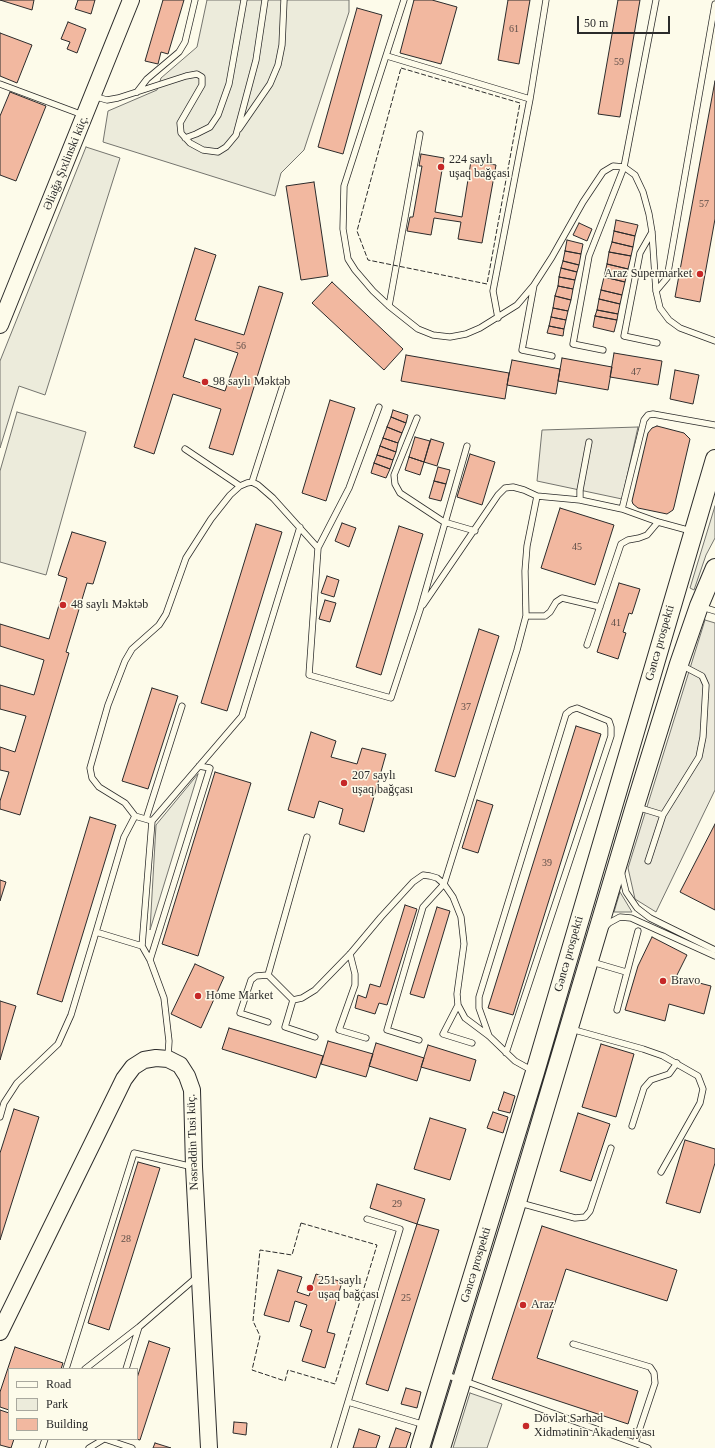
<!DOCTYPE html>
<html>
<head>
<meta charset="utf-8">
<style>
	body { margin:0 }
	#map { position:relative; width:715px; height:1448px; overflow:hidden; background:#fdfbea; font-family:"Times New Roman",serif }
	canvas { display:block }
	.legend { position:absolute; left:8px; top:1368px; width:130px; height:72px; box-sizing:border-box; background:#fdfbea; border:1px solid #a9a89e; margin:0; padding:5px 7px; list-style:none; font-size:12px; color:#2b2b2b }
	.legend li { display:flex; align-items:center; gap:8px; height:20px }
	.legend b { width:20px; border:1px solid #a9a89e }
	.scale { position:absolute; left:577px; top:16px; width:93px; height:18px; box-sizing:border-box; border:2px solid #2b2b2b; border-top:0; padding-left:5px; font-size:12px; line-height:14px; white-space:nowrap; color:#2b2b2b; -webkit-text-stroke:3px #fdfbea; paint-order:stroke }
</style>
</head>
<body>
<div id="map">
<canvas width="715" height="1448"></canvas>
<ul class="legend">
<li><b style="height:5px;background:#fdfbea"></b>Road</li>
<li><b style="height:11px;background:#ecebdb"></b>Park</li>
<li><b style="height:11px;background:#f2b8a0"></b>Building</li>
</ul>
<div class="scale">50 m</div>
</div>
<script>
const g = document.querySelector('canvas').getContext('2d');
g.lineJoin = 'round';
function fillPath(path, color) {
  g.fillStyle = color;
  g.fill(path, 'evenodd');
}
function toPath(rows) {
  const path = new Path2D();
  for (const r of rows) {
    path.moveTo(r[0], r[1]);
    for (let i = 2; i < r.length; i += 2) path.lineTo(r[i], r[i + 1]);
  }
  return path;
}
function trace(path, color, width, dash) {
  g.strokeStyle = color;
  g.lineWidth = width;
  g.lineCap = dash ? 'butt' : 'round';
  g.setLineDash(dash || []);
  g.stroke(path);
}
function write(font, color, halo, rows, align = 'center') {
  g.font = font + ' "Times New Roman",serif';
  g.lineWidth = 3;
  g.setLineDash([]);
  g.textBaseline = 'middle';
  g.strokeStyle = halo;
  g.fillStyle = color;
  for (const [text, x, y, turn = 0] of rows) {
    g.save();
    g.translate(x, y);
    g.rotate((+turn || 0) * Math.PI / 180);
    g.textAlign = isNaN(turn) ? turn : align;
    if (halo) g.strokeText(text, 0, 0);
    g.fillText(text, 0, 0);
    g.restore();
  }
}
const green = toPath([
	[207,0,349,0,349,12,304,150,281,173,275,196,103,142,108,111,157,90,161,78,197,47,207,0],
	[86,147,120,158,45,395,19,386,0,448,0,361,86,147],
	[17,412,86,432,46,575,0,562,0,471,17,412],
	[715,506,715,538,706,555,694,590,690,588,715,506],
	[198,774,150,930,156,825,198,774],
	[620,892,632,912,614,912,620,892],
	[470,1393,502,1404,487,1448,453,1448,470,1393]
]);
const parking = toPath([
	[638,427,622,499,537,481,542,430,638,427],
	[705,620,715,623,715,790,656,912,635,899,628,868,705,620]
]);
const building = toPath([
	[0,0,34,0,32,10,0,0],
	[78,0,95,0,91,14,75,9,78,0],
	[163,0,184,0,168,54,161,52,158,64,145,61,163,0],
	[414,0,432,0,457,7,441,64,400,53,414,0],
	[508,0,530,0,519,64,498,60,508,0],
	[618,0,640,0,620,117,598,114,618,0],
	[357,8,382,15,343,154,318,147,357,8],
	[68,22,86,29,77,53,67,49,70,42,61,39,68,22],
	[0,33,32,45,17,83,0,76,0,33],
	[715,81,715,219,700,302,675,297,715,81],
	[10,92,46,106,16,181,0,175,0,116,10,92],
	[421,154,444,158,435,212,462,217,471,161,496,165,482,243,458,239,461,222,434,218,431,235,407,231,410,217,413,217,422,166,419,166,421,154],
	[314,182,328,276,301,280,286,186,314,182],
	[616,220,638,225,635,236,614,231,616,220],
	[579,223,592,229,587,241,573,235,579,223],
	[614,231,635,236,633,247,612,242,614,231],
	[567,240,583,244,581,254,565,251,567,240],
	[612,242,633,247,631,256,609,252,612,242],
	[195,248,216,255,195,320,244,335,259,286,283,293,233,455,209,448,221,409,173,394,154,454,134,447,195,248],
	[195,339,238,353,225,391,183,377,195,339],
	[565,251,581,254,579,265,563,261,565,251],
	[609,252,631,256,628,269,607,264,609,252],
	[563,261,579,265,577,272,561,268,563,261],
	[607,264,628,269,625,282,604,277,607,264],
	[561,268,577,272,575,280,559,277,561,268],
	[559,277,575,280,573,289,558,286,559,277],
	[604,277,625,282,622,295,601,290,604,277],
	[332,282,403,349,384,370,312,303,332,282],
	[558,286,573,289,571,300,555,296,558,286],
	[601,290,622,295,620,304,599,299,601,290],
	[555,296,571,300,568,311,553,308,555,296],
	[599,299,620,304,618,314,597,310,599,299],
	[553,308,568,311,566,320,551,317,553,308],
	[597,310,618,314,617,320,595,316,597,310],
	[595,316,617,320,614,332,593,327,595,316],
	[551,317,566,320,564,329,549,326,551,317],
	[549,326,564,329,563,336,547,333,549,326],
	[614,353,662,361,658,385,610,377,614,353],
	[406,355,509,373,505,399,401,381,406,355],
	[562,358,612,367,608,390,558,381,562,358],
	[512,360,560,369,556,394,507,385,512,360],
	[675,370,699,375,693,404,670,399,675,370],
	[330,400,355,408,326,501,302,493,330,400],
	[393,410,408,415,406,423,391,417,393,410],
	[391,417,406,423,402,433,387,427,391,417],
	[657,426,684,433,690,439,674,507,673,510,667,514,638,508,633,504,632,501,648,433,652,428,657,426],
	[387,427,402,433,398,443,383,438,387,427],
	[415,437,430,441,424,462,409,457,415,437],
	[383,438,398,443,396,452,380,446,383,438],
	[431,439,444,443,437,466,424,462,431,439],
	[380,446,396,452,393,460,377,455,380,446],
	[470,454,495,462,482,505,457,497,470,454],
	[377,455,393,460,390,469,374,463,377,455],
	[409,457,424,462,420,475,405,470,409,457],
	[374,463,390,469,386,478,371,473,374,463],
	[438,467,450,470,446,484,434,481,438,467],
	[434,481,446,484,441,501,429,498,434,481],
	[560,508,614,525,595,585,541,568,560,508],
	[342,523,356,528,349,547,335,541,342,523],
	[256,524,282,532,227,711,201,703,256,524],
	[399,526,423,534,381,675,356,667,399,526],
	[72,532,106,542,93,584,87,583,66,652,69,653,20,815,0,809,0,801,9,772,0,770,0,747,15,752,26,716,0,709,0,685,34,695,44,660,0,646,0,624,49,639,67,578,58,575,72,532],
	[327,576,339,580,334,597,321,593,327,576],
	[619,583,640,589,632,614,629,613,623,632,626,633,618,659,597,652,619,583],
	[325,600,336,603,330,622,319,619,325,600],
	[479,629,499,636,455,777,435,771,479,629],
	[152,688,178,696,148,789,122,781,152,688],
	[576,726,601,734,513,1015,488,1008,576,726],
	[311,732,336,741,331,757,357,764,362,748,386,754,364,832,339,824,343,809,319,801,314,818,288,810,311,732],
	[215,772,251,783,198,956,162,944,215,772],
	[477,800,493,805,478,853,462,848,477,800],
	[90,817,116,825,62,1002,37,994,90,817],
	[715,824,715,910,680,892,715,824],
	[0,880,6,882,0,901,0,880],
	[405,905,417,909,387,1005,379,1003,375,1014,355,1008,358,995,366,998,370,984,380,987,405,905],
	[437,907,450,911,424,998,410,994,437,907],
	[652,937,687,955,676,977,711,986,704,1014,669,1004,665,1021,625,1010,638,966,652,937],
	[195,964,224,977,201,1028,171,1014,195,964],
	[0,1001,16,1006,0,1060,0,1001],
	[229,1028,323,1056,316,1078,222,1049,229,1028],
	[328,1041,373,1054,366,1077,321,1064,328,1041],
	[376,1043,424,1058,417,1081,369,1066,376,1043],
	[601,1044,634,1054,616,1117,582,1107,601,1044],
	[428,1045,476,1060,470,1081,421,1067,428,1045],
	[504,1092,515,1096,510,1113,498,1110,504,1092],
	[14,1109,39,1117,0,1240,0,1153,14,1109],
	[493,1112,508,1117,503,1133,487,1128,493,1112],
	[578,1113,610,1124,591,1181,560,1171,578,1113],
	[430,1118,466,1129,450,1180,414,1169,430,1118],
	[685,1140,715,1149,715,1163,700,1213,666,1203,685,1140],
	[138,1162,160,1168,109,1330,88,1323,138,1162],
	[377,1184,425,1199,417,1224,370,1208,377,1184],
	[417,1224,439,1230,388,1391,366,1384,417,1224],
	[542,1226,677,1270,667,1301,566,1269,537,1358,638,1391,628,1424,492,1379,542,1226],
	[278,1270,302,1277,297,1292,309,1296,316,1274,342,1282,327,1332,335,1334,325,1368,302,1361,312,1330,300,1326,307,1305,295,1301,289,1322,264,1315,278,1270],
	[149,1341,170,1348,140,1440,136,1439,137,1378,149,1341],
	[15,1347,63,1363,61,1369,9,1369,9,1410,0,1407,0,1392,15,1347],
	[406,1388,421,1392,417,1408,401,1404,406,1388],
	[0,1410,9,1413,9,1439,14,1439,11,1448,0,1445,0,1410],
	[234,1422,247,1423,246,1435,233,1433,234,1422],
	[396,1428,411,1433,406,1448,389,1448,396,1428],
	[359,1429,380,1436,376,1448,353,1448,359,1429],
	[155,1443,171,1448,153,1448,155,1443]
]);
const lane = toPath([
	[404,0,344,186,343,229,348,259,355,270,373,291,389,306,418,329,433,335,450,337,466,334,480,328,517,305,534,285,552,257,583,202,603,172,613,166,624,167,656,0],
	[387,56,530,99],
	[0,84,83,115],
	[137,92,147,79,179,52,185,42,195,0],
	[93,96,107,100,118,98,186,76,197,74,202,77,202,85,180,123,181,133,190,143,203,150,218,152,226,147,236,135,256,60,265,0],
	[239,129,270,84,278,65,282,45,284,0],
	[185,138,196,134,210,127,218,115,229,84,244,0],
	[652,232,640,253,624,336,657,343],
	[534,285,522,350,552,356],
	[656,291,667,278,715,4],
	[389,306,420,134],
	[498,318,493,291,530,99,546,0],
	[603,350,573,344,589,256,624,167,635,175,643,192,649,214,652,232,656,291,660,308,669,320,680,328,715,341],
	[417,418,394,475,395,484,400,493,444,522,475,531],
	[185,449,240,486],
	[252,482,284,382],
	[580,500,580,490,589,442],
	[622,509,644,420,648,415,653,414,715,425],
	[318,548,349,488,379,407],
	[423,605,498,495,505,488,513,487,524,490,537,496,580,500,622,509,658,522,691,531],
	[702,607,715,611],
	[526,616,545,616,550,612,556,602,562,598,600,607],
	[587,645,621,544,628,540,639,538,647,535,658,522],
	[637,807,663,815,699,757,703,737,706,685,702,676,681,665],
	[135,816,125,803,99,787,92,778,90,768,108,705,125,661,132,649,159,625,166,614,186,558,211,519,230,495,240,486,247,483,252,482,258,485,273,498,318,548,309,675,391,698,420,610,467,446],
	[146,819,182,706],
	[307,837,268,975,293,1000,302,998,315,990,350,954,381,917,413,882,423,875,430,876,437,878,444,884,453,897,461,917,464,944,457,994,458,1005,465,1018,489,1036,515,1061,533,1071],
	[648,861,663,815],
	[621,871,626,892,637,908,650,918,715,950],
	[605,927,609,923,620,917,631,918,715,956],
	[142,946,96,932,124,837,135,816,152,821],
	[350,954,355,974,355,985,339,1030,366,1038],
	[150,960,210,768,199,766],
	[592,962,626,972],
	[293,1000,285,1027,315,1037],
	[458,1005,443,1034,472,1043],
	[617,1010,638,931],
	[268,1022,240,1013,251,980,256,976,268,975],
	[571,1029,643,1049,663,1056,698,1076,703,1089,700,1103,661,1172],
	[489,1036,479,1008,479,997,566,714,571,710,577,708,609,721,611,727,611,736,506,1053],
	[419,1040,387,1030,423,907,444,884,517,650,526,616,525,571,527,546,537,496],
	[168,1057,169,1041,164,998,150,960,142,946,152,821,242,716,300,527],
	[0,1117,4,1103,17,1083,58,1044,71,1015,96,932],
	[632,1126,644,1088,651,1080,669,1074,677,1063],
	[520,1203,575,1218,585,1217,590,1211,611,1148],
	[573,1344,650,1367,654,1373,655,1383,635,1443],
	[66,1369,134,1153,193,1167],
	[85,1369,139,1327,197,1277],
	[126,1369,139,1327],
	[445,1375,462,1380,648,1448],
	[348,1402,425,1425],
	[105,1439,132,1448],
	[42,1448,45,1439],
	[89,1448,104,1439],
	[334,1448,400,1229,367,1219]
]);
const secondary = toPath([
	[0,325,131,0],
	[0,1332,124,1079,133,1067,144,1060,156,1058,168,1059,180,1065,187,1076,192,1090,194,1167,209,1448]
]);
const primary = toPath([
	[420,1448,535,1072,715,459],
	[441,1448,517,1202,635,806,679,664,699,606,715,568]
]);
const fence = toPath([
	[401,68,520,103,487,284,368,260,357,231,401,68],
	[301,1223,377,1245,335,1384,288,1370,285,1381,252,1370,260,1336,253,1321,260,1250,292,1255,301,1223]
]);
const markers = [
	[441,167,4,"#c62828"],
	[700,274,4,"#c62828"],
	[205,382,4,"#c62828"],
	[63,605,4,"#c62828"],
	[344,783,4,"#c62828"],
	[663,981,4,"#c62828"],
	[198,996,4,"#c62828"],
	[310,1288,4,"#c62828"],
	[523,1305,4,"#c62828"],
	[526,1426,4,"#c62828"]
];
const numberNames = [
	["61",514,29],
	["59",619,62],
	["57",704,204],
	["56",241,346],
	["47",636,372],
	["45",577,547],
	["41",616,623],
	["37",466,707],
	["39",547,863],
	["29",397,1204],
	["28",126,1239],
	["25",406,1298]
];
const poiNames = [
	["224 saylı",449,160],
	["uşaq bağçası",449,174],
	["Araz Supermarket",692,274,"right"],
	["98 saylı Məktəb",213,382],
	["48 saylı Məktəb",71,605],
	["207 saylı",352,776],
	["uşaq bağçası",352,790],
	["Bravo",671,981],
	["Home Market",206,996],
	["251 saylı",318,1281],
	["uşaq bağçası",318,1295],
	["Araz",531,1305],
	["Dövlət Sərhəd",534,1419],
	["Xidmətinin Akademiyası",534,1433]
];
const streetNames = [
	["Əliağa Şıxlinski küç.",66,163,-68],
	["Gəncə prospekti",660,643,-74],
	["Gəncə prospekti",569,954,-74],
	["Nəsrəddin Tusi küç.",193,1142,-92],
	["Gəncə prospekti",476,1265,-73]
];
fillPath(green, '#ecebdb');
trace(green, '#74746e', 1);
fillPath(parking, '#eceadb');
trace(parking, '#74746e', 1);
fillPath(building, '#f2b8a0');
trace(building, '#2b2b2b', 1);
trace(lane, '#2b2b2b', 7);
trace(secondary, '#2b2b2b', 18);
trace(primary, '#2b2b2b', 20);
trace(lane, '#fdfbea', 5.5);
trace(secondary, '#fdfbea', 16);
trace(primary, '#fdfbea', 18);
trace(fence, '#2b2b2b', 1, [5, 2]);
for (const [x, y, r, color] of markers) {
  const dot = new Path2D();
  dot.arc(x, y, r, 0, 2 * Math.PI);
  g.fillStyle = color;
  g.fill(dot);
  trace(dot, '#fdfbea', 1.5);
}
write('10px', '#5d4e48', null, numberNames);
write('12px', '#2b2b2b', '#fdfbea', poiNames, 'left');
write('12px', '#2b2b2b', '#fdfbea', streetNames);
</script>
</body>
</html>
